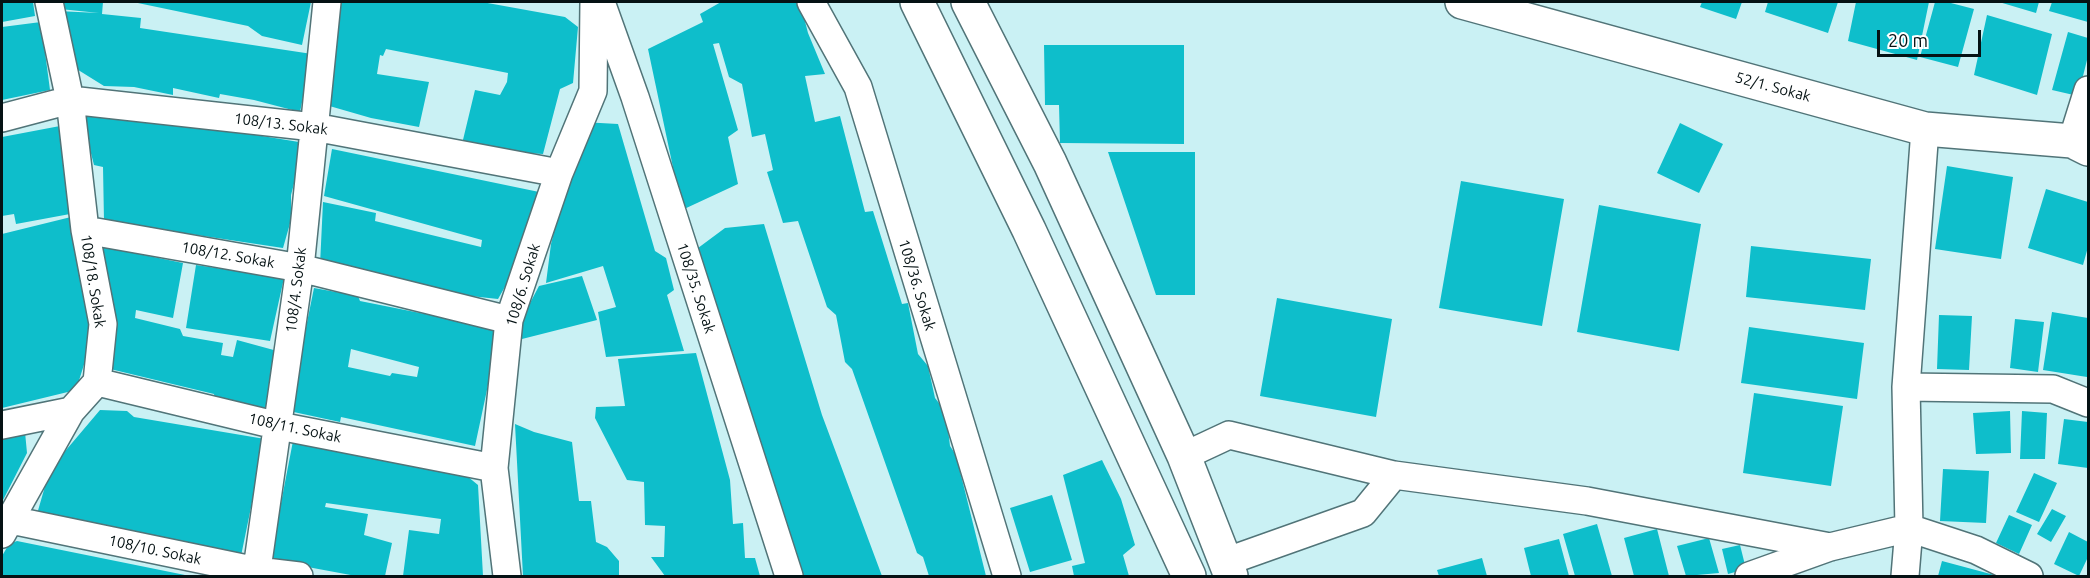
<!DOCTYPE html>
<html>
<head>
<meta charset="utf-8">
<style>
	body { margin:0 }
	#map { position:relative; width:2090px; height:578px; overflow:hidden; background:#caf1f4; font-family:Ubuntu,sans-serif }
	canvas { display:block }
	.frame { position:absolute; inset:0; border:3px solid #051214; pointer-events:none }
	.scale { position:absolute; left:1877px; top:30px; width:104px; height:27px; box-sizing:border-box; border:3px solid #051214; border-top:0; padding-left:8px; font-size:18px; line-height:21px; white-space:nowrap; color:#051214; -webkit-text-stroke:4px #fff; paint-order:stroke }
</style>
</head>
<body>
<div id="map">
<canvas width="2090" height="578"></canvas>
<div class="frame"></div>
<div class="scale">20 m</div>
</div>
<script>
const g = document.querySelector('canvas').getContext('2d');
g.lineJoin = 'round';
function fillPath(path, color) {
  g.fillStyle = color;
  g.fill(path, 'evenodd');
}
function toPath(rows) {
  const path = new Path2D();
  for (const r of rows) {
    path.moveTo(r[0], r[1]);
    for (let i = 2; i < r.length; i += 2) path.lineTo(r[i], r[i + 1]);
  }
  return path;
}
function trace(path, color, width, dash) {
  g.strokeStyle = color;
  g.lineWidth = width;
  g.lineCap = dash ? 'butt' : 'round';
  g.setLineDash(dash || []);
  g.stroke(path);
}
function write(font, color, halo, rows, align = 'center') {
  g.font = font + ' Ubuntu,sans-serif';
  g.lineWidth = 4.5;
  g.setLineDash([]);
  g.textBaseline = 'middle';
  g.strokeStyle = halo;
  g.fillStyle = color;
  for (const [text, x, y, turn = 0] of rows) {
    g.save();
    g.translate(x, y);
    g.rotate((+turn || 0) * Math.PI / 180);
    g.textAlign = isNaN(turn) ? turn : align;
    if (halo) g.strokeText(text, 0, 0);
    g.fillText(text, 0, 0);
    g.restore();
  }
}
const building = toPath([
	[2,2,33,2,35,16,2,22],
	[58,2,103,2,102,14,141,18,140,28,312,54,300,112,254,100,220,94,219,98,173,88,173,95,134,87,104,86,67,63,57,11,99,13,60,9],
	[133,2,311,2,302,45,262,36,248,26],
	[341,2,482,2,565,17,578,27,573,83,560,89,543,154,490,151,462,144,475,90,500,95,507,82,508,73,386,49,383,56,380,55,377,74,429,82,419,127,371,118,326,105],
	[721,2,800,2,808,33,825,74,805,76,815,122,840,116,865,212,873,211,902,304,908,303,918,354,928,366,935,398,946,412,950,446,956,455,986,576,929,576,923,557,917,553,852,369,845,362,836,315,827,307,798,221,783,223,767,172,773,170,765,134,752,137,742,84,729,77,719,43,713,44,738,130,728,137,738,184,682,210,648,49,703,22,700,14],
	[1702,2,1742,2,1736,19,1700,7],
	[1768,2,1838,2,1828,33,1765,12],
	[1856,2,1929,2,1917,60,1848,41],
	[1935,2,1947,2,1974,9,1958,67,1920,57],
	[1999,2,2039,2,2036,13],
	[2052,2,2088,2,2088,22,2049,11],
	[1987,15,2052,34,2037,95,1974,75],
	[41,22,50,90,2,100,2,27],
	[2068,32,2088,38,2088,56,2078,96,2052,90],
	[1044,45,1184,45,1184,144,1060,143,1059,105,1045,105],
	[90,108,299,142,300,161,291,195,291,220,283,248,104,221,103,167,94,165,84,126],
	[582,122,618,124,655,251,666,258,674,290,667,295,684,351,606,357,598,312,616,307,603,266,546,283,551,244],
	[1680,123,1723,144,1699,193,1657,173],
	[60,126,70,214,16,224,14,214,2,216,2,137],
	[332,149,544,193,514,271,498,299,443,293,320,265,323,202,376,213,375,221,419,232,481,247,482,240,324,196],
	[1108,152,1195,152,1195,295,1156,295],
	[1947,166,2013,177,2001,259,1935,249],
	[1461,181,1564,199,1542,326,1439,308],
	[2046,189,2088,202,2088,247,2083,265,2028,248],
	[1599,205,1701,224,1679,351,1577,332],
	[71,217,93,336,76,390,2,408,2,234],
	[764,224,822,415,882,576,802,576,787,537,694,251,725,228],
	[95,245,183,263,173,318,136,310,135,318,180,329,183,336,223,343,221,355,233,357,237,340,281,352,267,413,216,403,214,394,106,368],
	[1751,246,1871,259,1865,310,1746,297],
	[196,265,284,278,270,341,186,328],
	[582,276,597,320,522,339,521,320,539,286],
	[314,288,358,296,360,301,500,329,475,446,341,417,340,422,289,411],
	[351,349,419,367,417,377,392,373,390,376,348,367],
	[1277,298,1392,319,1376,417,1260,396],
	[2052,312,2088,318,2087,377,2043,370],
	[1939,315,1972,316,1969,370,1937,369],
	[2015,319,2044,322,2038,372,2010,368],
	[1749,327,1864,343,1857,399,1741,383],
	[696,353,730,480,733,524,743,523,745,558,755,558,760,576,665,576,651,557,664,557,665,526,645,525,644,482,627,480,595,418,596,407,625,406,618,359],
	[1754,393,1843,406,1831,486,1743,473],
	[100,410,127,411,134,417,265,439,241,556,37,514,50,469],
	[2010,411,2011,453,1976,454,1973,413],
	[2022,411,2047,413,2045,459,2020,459],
	[2064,419,2088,422,2088,468,2058,464],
	[515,424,534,432,572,442,579,501,591,501,596,542,607,547,619,561,619,576,523,576],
	[25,432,27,453,2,502,2,437],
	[293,441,467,476,478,485,483,576,403,576,409,530,439,534,441,519,326,503,325,507,368,514,364,535,392,543,385,576,356,576,270,560],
	[1102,460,1121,499,1135,545,1123,555,1129,576,1074,576,1072,566,1085,563,1063,475],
	[1943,469,1989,471,1986,523,1940,521],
	[2034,473,2057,483,2039,522,2016,512],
	[1052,495,1072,560,1030,572,1010,508],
	[2052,509,2066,516,2051,542,2037,534],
	[2009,515,2032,525,2019,554,1996,543],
	[1597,524,1612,576,1575,576,1563,534],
	[1657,529,1669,576,1634,576,1624,538],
	[2069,532,2088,542,2088,557,2079,576,2054,564],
	[1709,538,1719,573,1686,576,1677,546],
	[1559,539,1569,576,1531,576,1524,548],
	[17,541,185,575,184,576,2,576,2,556,9,544],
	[1740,545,1746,569,1728,574,1722,549],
	[1482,558,1487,576,1439,576,1437,570],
	[1942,561,1998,576,1938,576]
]);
const minor = toPath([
	[601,2,635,97,789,576],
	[811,2,858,87,1007,576],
	[2,118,70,100,314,127,559,173],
	[2072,141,2088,90],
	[85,230,300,268,509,320],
	[97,382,279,426,494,468],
	[1906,387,2053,389,2088,403],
	[2,425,71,411],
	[1184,456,1229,435,1394,475,1587,501,1830,547],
	[11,520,257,571,299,576],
	[2,534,71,411,97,382,103,324,85,230,70,100,49,2],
	[1225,562,1363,513,1394,475],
	[256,576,300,268,327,2],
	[507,576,494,468,509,320,559,173,593,91,594,2],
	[1749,576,1830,547,1909,528,1976,550,2029,576],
	[1905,576,1909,528,1906,387,1925,129]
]);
const secondary = toPath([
	[1462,2,1925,129,2072,141,2088,149]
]);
const primary = toPath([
	[917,2,1029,230,1189,576],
	[968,2,1050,163,1184,456,1231,576]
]);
const streetNames = [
	["52/1. Sokak",1773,87,15],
	["108/13. Sokak",281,124,7],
	["108/12. Sokak",228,255,10],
	["108/18. Sokak",93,281,81],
	["108/6. Sokak",523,285,-73],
	["108/36. Sokak",917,285,73],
	["108/35. Sokak",696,288,72],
	["108/4. Sokak",296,290,-83],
	["108/11. Sokak",295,428,12],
	["108/10. Sokak",155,550,12]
];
fillPath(building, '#0ebecb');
trace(minor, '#517478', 30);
trace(secondary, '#517478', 36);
trace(primary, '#517478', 36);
trace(minor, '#fff', 27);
trace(secondary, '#fff', 33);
trace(primary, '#fff', 33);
write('15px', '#051214', '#fff', streetNames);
</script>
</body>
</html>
